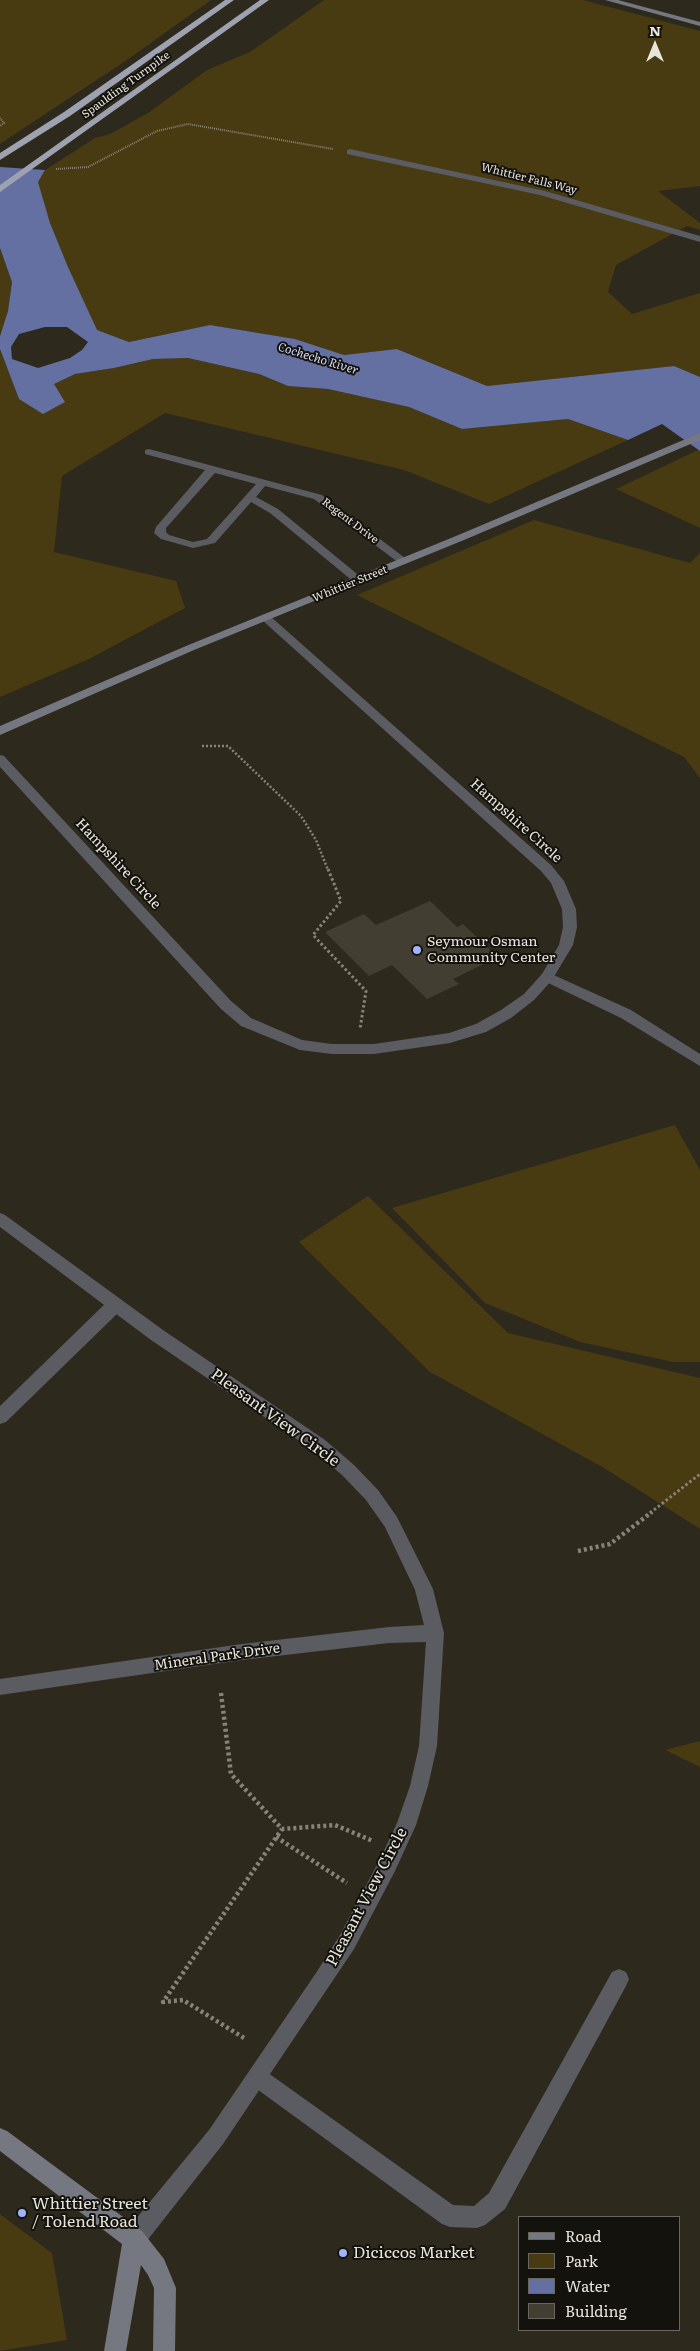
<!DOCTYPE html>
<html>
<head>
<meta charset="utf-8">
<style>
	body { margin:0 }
	#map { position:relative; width:700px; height:2351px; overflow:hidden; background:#2d291d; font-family:Literata,serif }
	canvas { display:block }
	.legend { position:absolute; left:518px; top:2216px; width:162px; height:115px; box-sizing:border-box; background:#14120d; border:1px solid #696660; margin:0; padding:6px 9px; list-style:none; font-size:15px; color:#e8e5dd }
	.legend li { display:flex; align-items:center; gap:10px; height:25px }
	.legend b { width:25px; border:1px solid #696660 }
	.north { position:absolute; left:630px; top:20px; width:50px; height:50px; -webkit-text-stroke:4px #14120d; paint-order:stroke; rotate:0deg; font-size:14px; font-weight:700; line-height:20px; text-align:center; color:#e8e5dd }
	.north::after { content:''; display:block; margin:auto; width:18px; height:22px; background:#e8e5dd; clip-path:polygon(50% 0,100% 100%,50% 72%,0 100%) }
</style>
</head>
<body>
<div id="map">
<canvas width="700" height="2351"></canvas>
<ul class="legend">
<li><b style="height:6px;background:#767881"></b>Road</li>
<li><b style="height:14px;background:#483a11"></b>Park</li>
<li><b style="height:14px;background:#6470a1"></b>Water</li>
<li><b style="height:14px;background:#433e32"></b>Building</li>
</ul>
<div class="north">N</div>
</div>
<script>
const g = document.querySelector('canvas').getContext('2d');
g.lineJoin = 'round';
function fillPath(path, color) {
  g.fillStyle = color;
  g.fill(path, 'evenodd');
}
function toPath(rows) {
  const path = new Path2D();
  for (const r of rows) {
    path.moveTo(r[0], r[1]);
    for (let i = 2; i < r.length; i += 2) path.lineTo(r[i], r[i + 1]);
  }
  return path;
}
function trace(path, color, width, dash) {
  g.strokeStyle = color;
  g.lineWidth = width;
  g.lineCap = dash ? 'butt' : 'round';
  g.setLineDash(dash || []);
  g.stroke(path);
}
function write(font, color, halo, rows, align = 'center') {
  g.font = font + ' Literata,serif';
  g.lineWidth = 4;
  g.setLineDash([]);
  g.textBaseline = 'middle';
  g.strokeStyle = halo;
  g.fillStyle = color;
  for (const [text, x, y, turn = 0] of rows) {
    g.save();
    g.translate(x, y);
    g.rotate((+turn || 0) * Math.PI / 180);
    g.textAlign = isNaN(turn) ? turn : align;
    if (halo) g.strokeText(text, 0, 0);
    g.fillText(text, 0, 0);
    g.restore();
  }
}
const green = toPath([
	[0,0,211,0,127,60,0,144],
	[324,0,583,0,700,31,700,186,658,191,700,223,700,230,687,226,616,265,608,292,632,314,700,293,700,377,674,366,487,386,398,349,344,355,295,339,210,325,129,342,96,330,68,267,50,223,37,182,45,170,95,138,110,134,148,113,207,70,250,52],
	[0,248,12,282,8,311,0,336],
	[0,349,19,399,75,374,114,368,153,359,188,358,259,374,288,386,328,389,409,407,462,429,568,419,628,440,489,504,404,470,165,413,62,476,54,552,176,581,185,608,89,659,0,697],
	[698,450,700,451,700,528,616,489],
	[534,520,690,563,700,553,700,778,684,757,357,595],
	[675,1125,700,1170,700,1362,673,1362,580,1342,485,1303,392,1208],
	[368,1196,508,1333,700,1378,700,1529,604,1468,430,1372,299,1242],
	[700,1741,700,1767,665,1750],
	[0,2214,52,2253,67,2340,0,2351]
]);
const water = toPath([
	[0,167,45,170,38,182,50,223,68,267,97,330,129,342,210,325,295,339,344,355,397,349,487,386,674,366,700,377,700,451,662,424,628,440,568,419,462,429,409,407,328,389,288,386,259,374,188,358,153,359,114,368,75,374,54,384,65,402,43,414,19,399,0,349,0,336,8,311,12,282,0,248],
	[45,327,67,327,88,342,82,350,70,358,38,368,12,359,11,347,19,334]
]);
const building = toPath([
	[430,901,457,927,463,924,498,957,453,979,459,984,427,999,392,965,369,976,325,932,364,914,376,925]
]);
const pathFar3 = toPath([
	[0,118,4,123,0,126],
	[56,169,88,167,157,131,188,124,333,149]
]);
const pathFar2 = toPath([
	[202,746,228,746,301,816,316,840,328,870]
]);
const pathFar1 = toPath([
	[328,869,341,901,313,935,366,991,360,1029],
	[650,1513,700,1474]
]);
const path = toPath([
	[578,1551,610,1544,652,1512],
	[221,1693,231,1774,282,1829,335,1825,373,1841],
	[276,1837,347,1883],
	[244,2038,183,2000,163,2002,282,1829]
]);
const lane = toPath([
	[350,149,545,191,700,236,700,242,540,195,347,154,347,150,350,149],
	[149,449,322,495,409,561,403,564,399,563,314,499,265,486,256,497,278,509,362,578,364,580,362,582,354,582,270,513,251,502,215,543,193,548,161,539,154,533,156,527,205,470,145,454,145,450,149,449],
	[215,473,256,484,207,539,193,542,169,535,166,532,166,528,215,473],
	[547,972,631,1010,700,1054,700,1066,621,1018,542,980,540,977,542,974,547,972],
	[115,1299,121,1300,123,1305,121,1310,6,1422,0,1424,0,1406,109,1300,115,1299],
	[619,1969,626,1972,629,1979,626,1986,505,2209,485,2225,477,2228,450,2227,442,2224,250,2084,247,2077,250,2070,257,2067,264,2070,453,2205,474,2206,489,2193,612,1972,619,1969]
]);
const street = toPath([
	[266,615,270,616,551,865,564,881,576,909,577,927,573,945,552,980,534,1000,511,1018,486,1032,450,1043,374,1054,332,1054,300,1050,241,1026,221,1009,0,767,0,755,4,756,231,1001,251,1018,302,1040,332,1044,374,1044,449,1033,476,1024,501,1010,524,994,542,974,559,945,563,927,562,909,551,883,541,871,262,620,260,618,266,615],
	[0,1213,5,1215,163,1330,325,1440,354,1465,378,1490,397,1517,433,1589,444,1633,437,1746,428,1786,416,1825,395,1871,354,1949,223,2144,142,2247,134,2250,126,2247,123,2239,126,2231,209,2130,316,1973,340,1935,381,1857,397,1823,410,1786,419,1746,426,1642,389,1643,242,1660,0,1695,0,1679,242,1644,389,1627,424,1625,415,1590,385,1527,366,1500,342,1475,313,1450,151,1340,0,1227,0,1213]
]);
const secondary = toPath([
	[605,0,618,0,700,22,700,26,605,0],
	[700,433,700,440,464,540,194,650,0,735,0,726,186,646,456,536,700,433],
	[0,2128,7,2131,142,2231,164,2259,176,2288,175,2351,153,2351,154,2288,148,2275,141,2265,126,2351,104,2351,122,2244,0,2151,0,2128]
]);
const highway = toPath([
	[225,0,234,0,70,116,0,160,0,153,64,112,225,0],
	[260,0,269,0,0,192,0,185,260,0]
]);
const markers = [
	[417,950,5,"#a0b3fd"],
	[22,2213,5,"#a0b3fd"],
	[343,2253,5,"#a0b3fd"]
];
const farStreetnames = [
	["Spaulding Turnpike",126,85,-36],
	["Whittier Falls Way",529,179,14],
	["Regent Drive",350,521,37],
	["Whittier Street",350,584,-22]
];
const farWaternames = [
	["Cochecho River",318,359,17]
];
const streetNames = [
	["Hampshire Circle",516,821,42],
	["Hampshire Circle",118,864,47],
	["Mineral Park Drive",217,1657,-8]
];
const poiNames = [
	["Seymour Osman",427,942],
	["Community Center",427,958]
];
const nearStreetnames = [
	["Pleasant View Circle",275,1418,36],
	["Pleasant View Circle",367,1897,-62]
];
const nearPoinames = [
	["Whittier Street",32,2204],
	["/ Tolend Road",32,2222],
	["Diciccos Market",353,2253]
];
fillPath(green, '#483a11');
fillPath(water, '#6470a1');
fillPath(building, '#433e32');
trace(pathFar3, '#878379', 2, [1, 1]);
trace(pathFar2, '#878379', 2.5, [2, 2]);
trace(pathFar1, '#878379', 3, [2.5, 2.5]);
trace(path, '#878379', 4.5, [3, 3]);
fillPath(lane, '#5a5c62');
fillPath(street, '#5a5c62');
fillPath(secondary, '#767881');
fillPath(highway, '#9ea2b0');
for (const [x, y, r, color] of markers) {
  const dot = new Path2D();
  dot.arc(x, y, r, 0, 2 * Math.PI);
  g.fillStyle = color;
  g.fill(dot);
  trace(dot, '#14120d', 2);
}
write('11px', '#e8e5dd', '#14120d', farStreetnames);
write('italic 12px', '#d2daf9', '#14120d', farWaternames);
write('14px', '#e8e5dd', '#14120d', streetNames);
write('14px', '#e8e5dd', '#14120d', poiNames, 'left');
write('16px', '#e8e5dd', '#14120d', nearStreetnames);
write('16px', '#e8e5dd', '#14120d', nearPoinames, 'left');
</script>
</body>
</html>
